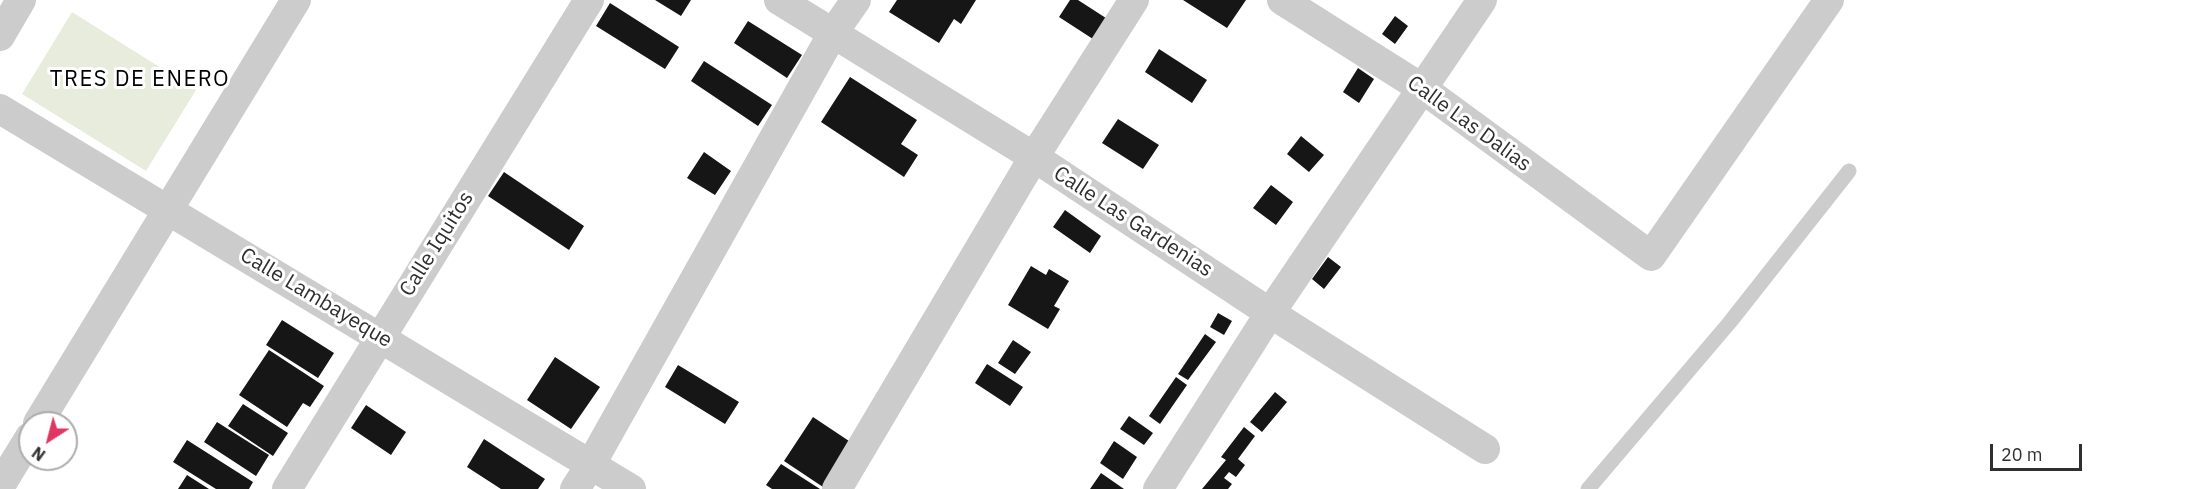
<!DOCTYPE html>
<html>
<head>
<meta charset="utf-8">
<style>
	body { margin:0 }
	#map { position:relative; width:2203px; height:489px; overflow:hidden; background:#fff; font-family:"IBM Plex Sans",sans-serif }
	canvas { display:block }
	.north { position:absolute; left:18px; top:411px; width:60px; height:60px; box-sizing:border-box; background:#fff; border:2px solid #acacac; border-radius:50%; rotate:216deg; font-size:16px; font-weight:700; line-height:24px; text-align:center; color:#2f2f2f }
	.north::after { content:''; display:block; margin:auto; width:21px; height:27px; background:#e13562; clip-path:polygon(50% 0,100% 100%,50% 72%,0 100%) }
	.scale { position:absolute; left:1990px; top:444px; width:92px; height:27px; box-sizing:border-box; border:3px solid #2f2f2f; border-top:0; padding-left:8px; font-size:18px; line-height:21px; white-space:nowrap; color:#2f2f2f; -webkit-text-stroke:4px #fff; paint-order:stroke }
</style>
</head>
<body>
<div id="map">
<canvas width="2203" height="489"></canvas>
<div class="north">N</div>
<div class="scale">20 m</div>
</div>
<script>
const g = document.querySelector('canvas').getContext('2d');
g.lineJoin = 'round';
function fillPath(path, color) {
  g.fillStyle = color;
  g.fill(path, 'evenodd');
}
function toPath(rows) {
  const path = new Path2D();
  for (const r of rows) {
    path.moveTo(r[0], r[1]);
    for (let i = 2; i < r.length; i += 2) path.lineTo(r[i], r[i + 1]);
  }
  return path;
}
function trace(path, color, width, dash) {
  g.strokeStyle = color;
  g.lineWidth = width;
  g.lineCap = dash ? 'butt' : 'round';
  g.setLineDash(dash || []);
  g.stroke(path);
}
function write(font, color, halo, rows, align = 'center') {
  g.font = font + ' "IBM Plex Sans",sans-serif';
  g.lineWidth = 6;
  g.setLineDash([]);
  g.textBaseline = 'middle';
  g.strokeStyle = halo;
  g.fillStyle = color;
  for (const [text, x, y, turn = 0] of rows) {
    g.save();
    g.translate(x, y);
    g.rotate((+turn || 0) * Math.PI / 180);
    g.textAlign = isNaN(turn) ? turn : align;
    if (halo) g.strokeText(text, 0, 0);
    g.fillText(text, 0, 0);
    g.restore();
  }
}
const green = toPath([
	[72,12,196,90,146,171,22,94]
]);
const building = toPath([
	[655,0,691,0,681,16],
	[897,0,976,0,961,24,954,19,939,43,889,12],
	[1070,0,1078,0,1109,20,1096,41,1059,17],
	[1183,0,1246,0,1227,28],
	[610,3,679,47,665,69,596,26],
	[1395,16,1408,26,1395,44,1382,34],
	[748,21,802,55,787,78,734,43],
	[1159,49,1207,80,1192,103,1145,72],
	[704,61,772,105,758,126,691,81],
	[1358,68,1374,79,1359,103,1343,92],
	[850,77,917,120,901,144,918,155,904,177,821,122],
	[1118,119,1159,145,1143,169,1102,143],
	[1301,136,1324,155,1309,172,1287,154],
	[704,152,731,171,715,195,687,178],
	[504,172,584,226,569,250,488,196],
	[1271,185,1293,202,1276,225,1253,208],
	[1065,210,1101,236,1090,253,1053,227],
	[1328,257,1341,267,1324,289,1312,279],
	[1031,266,1046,275,1049,269,1069,281,1054,306,1060,309,1048,329,1008,305],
	[1218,313,1232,321,1224,335,1210,327],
	[282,320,334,353,318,378,266,345],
	[1205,334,1216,342,1188,380,1178,374],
	[1013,340,1031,352,1015,374,998,363],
	[269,350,324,386,310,407,303,403,287,427,239,395],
	[555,357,600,387,571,429,527,400],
	[987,364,1023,387,1010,406,975,383],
	[678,365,739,402,725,424,665,387],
	[1176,377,1187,385,1160,424,1149,416],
	[1275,392,1287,402,1262,432,1250,422],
	[243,404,288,433,273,456,228,426],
	[366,405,406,432,391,455,351,428],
	[1129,416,1153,433,1144,445,1120,429],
	[813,417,855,445,826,489,784,461],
	[217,422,269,455,256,476,204,442],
	[1244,427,1255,436,1238,459,1245,465,1236,477,1229,472,1224,478,1232,484,1228,489,1202,489,1226,460,1221,457],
	[484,439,545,479,538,489,501,489,467,467],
	[187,440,253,482,249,489,216,489,173,462],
	[1114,441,1137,457,1123,479,1100,463],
	[781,464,820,489,772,489,766,485],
	[1101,473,1124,489,1090,489],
	[187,475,209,489,178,489]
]);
const service = toPath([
	[1588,489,1730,322,1849,171]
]);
const minor = toPath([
	[779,0,1034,157,1270,313,1485,449],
	[1282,0,1423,89,1651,256,1829,0],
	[0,36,21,0],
	[0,109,631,489],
	[38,423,296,0],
	[0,486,30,437],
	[287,489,589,0],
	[575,489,591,464,833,33,856,0],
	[837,489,1034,157,1134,0],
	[1158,489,1270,313,1482,0]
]);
const streetNames = [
	["Calle Las Dalias",1469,124,36],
	["Calle Las Gardenias",1133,222,33],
	["Calle Iquitos",437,244,-58],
	["Calle Lambayeque",316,298,31]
];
const neighbourhoodNames = [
	["TRES DE ENERO",140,80]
];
fillPath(green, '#e8ecdd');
fillPath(building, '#161616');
trace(service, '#ccc', 15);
trace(minor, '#ccc', 30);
write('21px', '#2f2f2f', '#fff', streetNames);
g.letterSpacing = '1.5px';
write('22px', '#000', '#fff', neighbourhoodNames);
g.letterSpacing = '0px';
</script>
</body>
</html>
